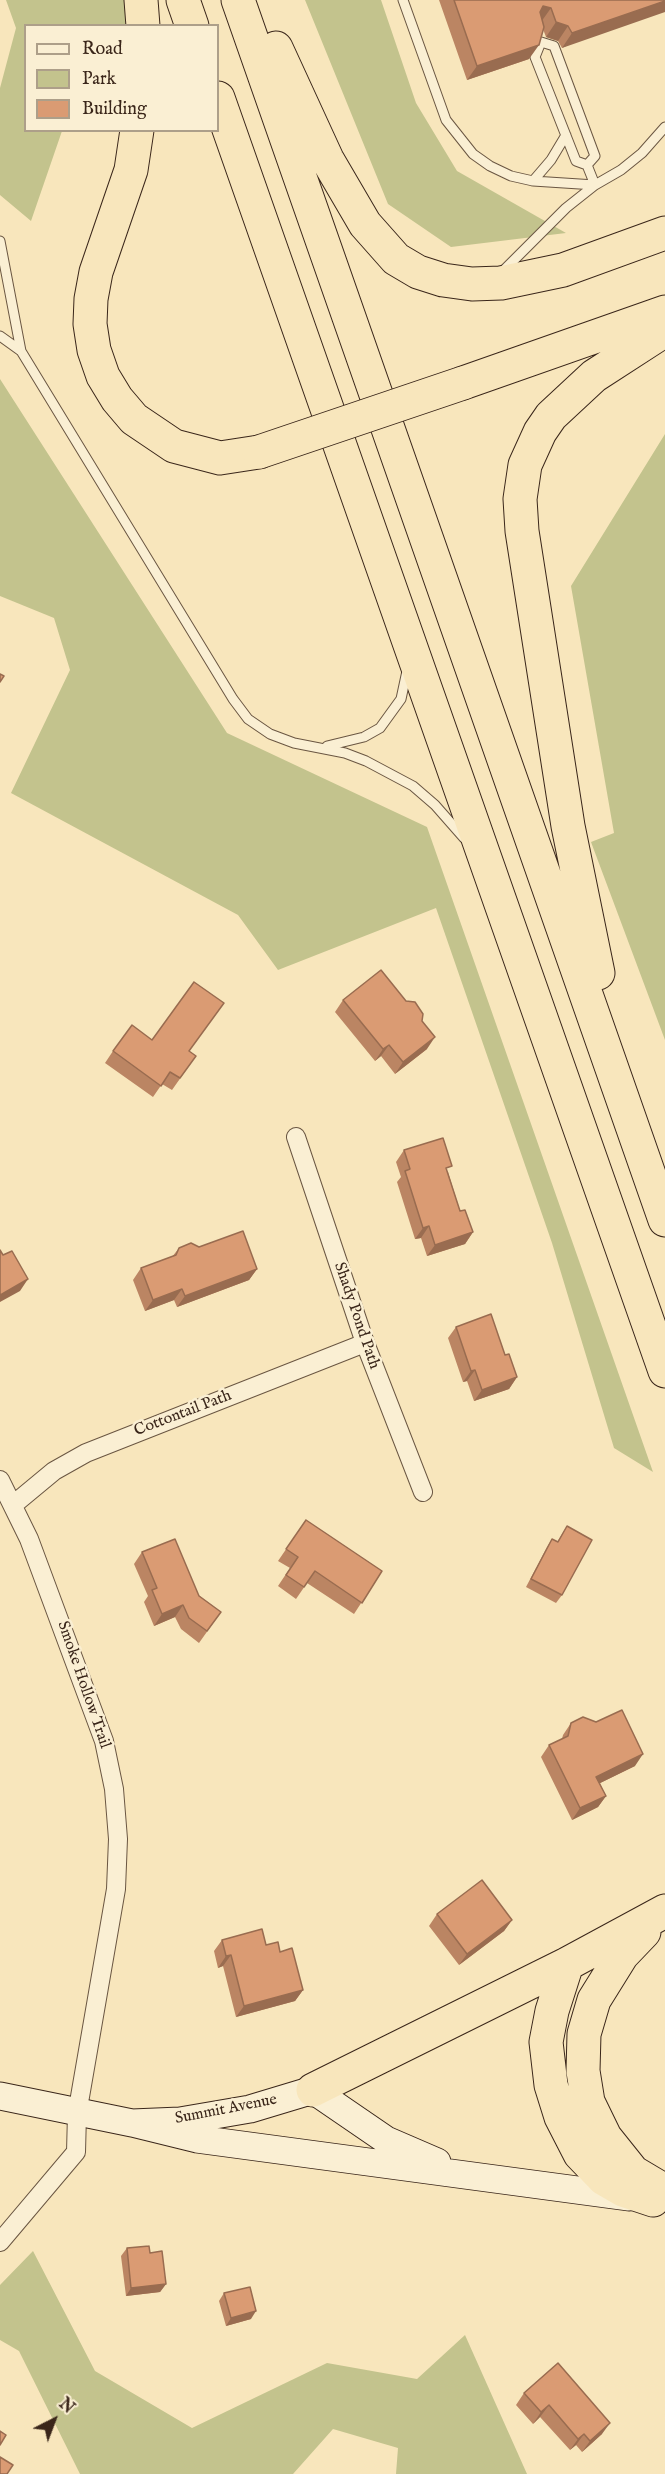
<!DOCTYPE html>
<html>
<head>
<meta charset="utf-8">
<style>
	body { margin:0 }
	#map { position:relative; width:665px; height:2474px; overflow:hidden; background:#f8e6bc; font-family:"IM FELL English",serif }
	canvas { display:block }
	.legend { position:absolute; left:24px; top:24px; width:195px; height:108px; box-sizing:border-box; background:#faefd3; border:2px solid #ad9f89; margin:0; padding:8px 10px; list-style:none; font-size:18px; color:#3a261a }
	.legend li { display:flex; align-items:center; gap:12px; height:30px }
	.legend b { width:30px; border:2px solid #ad9f89 }
	.north { position:absolute; left:24px; top:2390px; width:60px; height:60px; -webkit-text-stroke:4px #faefd3; paint-order:stroke; rotate:42deg; font-size:16px; font-weight:700; line-height:24px; text-align:center; color:#3a261a }
	.north::after { content:''; display:block; margin:auto; width:21px; height:27px; background:#3a261a; clip-path:polygon(50% 0,100% 100%,50% 72%,0 100%) }
</style>
</head>
<body>
<div id="map">
<canvas width="665" height="2474"></canvas>
<ul class="legend">
<li><b style="height:8px;background:#faefd3"></b>Road</li>
<li><b style="height:16px;background:#c3c38d"></b>Park</li>
<li><b style="height:16px;background:#da9b73"></b>Building</li>
</ul>
<div class="north">N</div>
</div>
<script>
const g = document.querySelector('canvas').getContext('2d');
g.lineJoin = 'round';
function fillPath(path, color) {
  g.fillStyle = color;
  g.fill(path, 'evenodd');
}
function toPath(rows) {
  const path = new Path2D();
  for (const r of rows) {
    path.moveTo(r[0], r[1]);
    for (let i = 2; i < r.length; i += 2) path.lineTo(r[i], r[i + 1]);
  }
  return path;
}
function trace(path, color, width, dash) {
  g.strokeStyle = color;
  g.lineWidth = width;
  g.lineCap = dash ? 'butt' : 'round';
  g.setLineDash(dash || []);
  g.stroke(path);
}
function write(font, color, halo, rows, align = 'center') {
  g.font = font + ' "IM FELL English",serif';
  g.lineWidth = 5;
  g.setLineDash([]);
  g.textBaseline = 'middle';
  g.strokeStyle = halo;
  g.fillStyle = color;
  for (const [text, x, y, turn = 0] of rows) {
    g.save();
    g.translate(x, y);
    g.rotate((+turn || 0) * Math.PI / 180);
    g.textAlign = isNaN(turn) ? turn : align;
    if (halo) g.strokeText(text, 0, 0);
    g.fillText(text, 0, 0);
    g.restore();
  }
}
const green = toPath([
	[6,0,135,0,145,25,26,26,26,130,62,131,31,221,0,195,0,88,16,28],
	[305,0,381,0,416,103,457,171,566,233,451,247,388,204],
	[0,379,227,733,427,827,653,1472,614,1448,552,1243,436,908,278,970,238,915,11,793,70,670,54,618,0,596],
	[665,434,665,1040,591,842,614,833,571,586],
	[33,2251,95,2371,192,2428,327,2363,417,2379,465,2335,527,2474,396,2474,398,2448,333,2429,293,2474,80,2474,19,2351,0,2340,0,2285]
]);
const lane = toPath([
	[403,0,446,120,473,154,490,166,511,176,533,181,595,185,621,170,642,153,665,127],
	[541,42,554,46,595,156,587,165,576,161,535,57,541,42],
	[533,181,551,160,566,135],
	[0,241,21,351,233,699,248,719,270,734,294,743,345,753,366,761,413,786,435,805,464,838],
	[502,272,566,208,595,185,587,165],
	[0,336,21,351],
	[327,746,364,737,380,728,401,699,407,671]
]);
const street = toPath([
	[296,1137,365,1343,423,1492],
	[0,1480,29,1539,104,1741,114,1789,118,1839,116,1889,77,2114,76,2152,0,2242],
	[13,1505,54,1471,86,1453,365,1343]
]);
const secondary = toPath([
	[0,2096,132,2123,180,2121,250,2109,313,2090,386,2140,437,2162],
	[132,2123,197,2139,629,2197]
]);
const highway = toPath([
	[141,0,143,26],
	[183,0,192,26],
	[238,0,665,1220],
	[276,48,327,159,365,224,396,259,418,272,443,280,472,284,501,283,563,270,665,233],
	[218,98,665,1371],
	[137,130,131,170,96,272,91,299,90,324,94,350,103,376,117,399,134,419,174,446,220,458,259,452],
	[463,383,665,312],
	[598,973,568,826,522,531,520,499,525,465,540,432,551,416,594,376,665,330],
	[644,1932,622,1955,594,2000,584,2034,583,2071,588,2102,605,2137,633,2172,665,2191],
	[567,1964,552,2011,546,2042,551,2085,561,2117,580,2154,604,2179,623,2190,653,2200],
	[313,2090,567,1964,665,1911]
]);
const highwayBridge = toPath([
	[259,452,463,383]
]);
const wall = toPath([
	[439,0,665,0,562,48,558,41,546,37,543,29,529,59,467,80],
	[343,1000,422,1021,427,1049,395,1074,381,1056,375,1061,335,1012],
	[152,1040,189,1051,196,1056,172,1090,162,1084,153,1097,105,1063,113,1051],
	[404,1150,448,1172,460,1211,473,1232,465,1244,427,1256,421,1238,415,1239,397,1182,401,1177,396,1162],
	[199,1247,257,1269,249,1280,177,1307,174,1300,145,1311,133,1280,141,1268,172,1257,179,1248],
	[456,1327,505,1355,517,1377,509,1389,474,1401,467,1381,463,1382,448,1338],
	[306,1520,382,1571,354,1614,307,1583,296,1599,278,1586,290,1568,278,1561],
	[567,1526,562,1595,556,1603,526,1587,547,1547,552,1539,557,1542],
	[142,1552,221,1612,199,1643,181,1629,175,1617,154,1626,144,1602,148,1596,134,1564],
	[571,1723,635,1766,600,1783,606,1796,598,1807,572,1820,541,1757,549,1745,562,1739,563,1735],
	[437,1914,512,1920,504,1931,459,1965,429,1926],
	[222,1940,266,1945,280,1952,303,1990,295,2001,236,2017,223,1966,218,1968,214,1951],
	[127,2248,150,2253,166,2284,160,2292,126,2296,121,2256],
	[224,2293,251,2319,226,2326,219,2301],
	[558,2363,602,2434,582,2452,576,2445,570,2450,540,2417,533,2424,516,2405,524,2393]
]);
const shadedWall = toPath([
	[665,1,665,12,562,48,572,33],
	[543,6,551,8,541,22,529,26],
	[556,22,568,26,558,41,546,37],
	[539,45,529,59,467,80,477,66],
	[435,1037,427,1049,395,1074,403,1062],
	[389,1045,381,1056,375,1061,383,1049],
	[429,1226,421,1238,415,1239,423,1228],
	[473,1232,465,1244,427,1256,435,1245],
	[257,1269,249,1280,177,1307,185,1296],
	[28,1279,20,1291,0,1302,0,1295],
	[182,1289,174,1300,145,1311,153,1300],
	[475,1370,467,1381,463,1382,471,1371],
	[517,1377,509,1389,474,1401,482,1390],
	[183,1605,175,1617,154,1626,162,1614],
	[643,1754,635,1766,588,1789,596,1777],
	[606,1796,598,1807,572,1820,580,1808],
	[512,1920,504,1931,459,1965,467,1954],
	[231,1955,223,1966,218,1968,226,1956],
	[303,1990,295,2001,236,2017,244,2006],
	[166,2284,160,2292,126,2296,131,2288],
	[256,2311,251,2319,226,2326,231,2318],
	[549,2405,540,2417,533,2424,541,2412],
	[610,2423,602,2434,582,2452,590,2441],
	[584,2434,576,2445,570,2450,578,2439]
]);
const building = toPath([
	[454,0,665,0,665,1,572,33,568,26,556,22,551,8,543,6,540,12,544,27,539,45,477,66,454,0],
	[0,674,4,676,0,682,0,674],
	[381,970,406,1001,415,1002,423,1014,422,1021,435,1037,403,1062,389,1045,383,1049,343,1000,381,970],
	[194,982,224,1003,189,1051,196,1056,180,1078,170,1072,161,1086,113,1051,132,1025,152,1040,194,982],
	[443,1138,452,1166,446,1168,460,1211,465,1210,473,1232,435,1245,429,1226,423,1228,405,1171,410,1169,404,1150,443,1138],
	[243,1231,257,1269,185,1296,182,1289,153,1300,141,1268,176,1255,179,1248,191,1243,199,1247,243,1231],
	[0,1250,3,1255,12,1251,28,1279,0,1295,0,1250],
	[491,1314,505,1355,509,1354,517,1377,482,1390,475,1370,471,1371,456,1327,491,1314],
	[306,1520,382,1571,362,1603,315,1571,304,1587,286,1575,298,1557,286,1549,306,1520],
	[567,1526,592,1540,562,1595,531,1579,552,1539,558,1542,567,1526],
	[175,1539,199,1596,221,1612,207,1631,189,1618,183,1605,162,1614,152,1590,157,1588,142,1552,175,1539],
	[622,1710,643,1754,596,1777,606,1796,580,1808,549,1745,568,1736,571,1723,583,1717,596,1722,622,1710],
	[482,1880,512,1920,467,1954,437,1914,482,1880],
	[262,1929,266,1945,278,1942,280,1952,292,1948,303,1990,244,2006,231,1955,226,1956,222,1940,262,1929],
	[149,2246,150,2253,162,2251,166,2284,131,2288,127,2248,149,2246],
	[250,2287,256,2311,231,2318,224,2293,250,2287],
	[558,2363,610,2423,590,2441,584,2434,578,2439,549,2405,541,2412,524,2393,558,2363],
	[0,2431,6,2435,0,2445,0,2431],
	[0,2457,13,2465,7,2474,0,2474,0,2457]
]);
const streetNames = [
	["Shady Pond Path",356,1316,71],
	["Cottontail Path",183,1414,-21],
	["Smoke Hollow Trail",83,1685,71],
	["Summit Avenue",226,2110,-11]
];
fillPath(green, '#c3c38d');
trace(lane, '#6a5642', 11);
trace(street, '#6a5642', 20);
trace(secondary, '#3a261a', 29);
trace(highway, '#3a261a', 35);
trace(lane, '#faefd3', 9);
trace(street, '#faefd3', 18);
trace(secondary, '#faefd3', 27);
trace(highway, '#f8e6bc', 33);
trace(highwayBridge, '#3a261a', 35, []);
trace(highwayBridge, '#f8e6bc', 33);
fillPath(wall, '#bb8563');
fillPath(shadedWall, '#996c50');
fillPath(building, '#da9b73');
trace(building, '#996c50', 1.5);
write('16px', '#3a261a', '#faefd3', streetNames);
</script>
</body>
</html>
